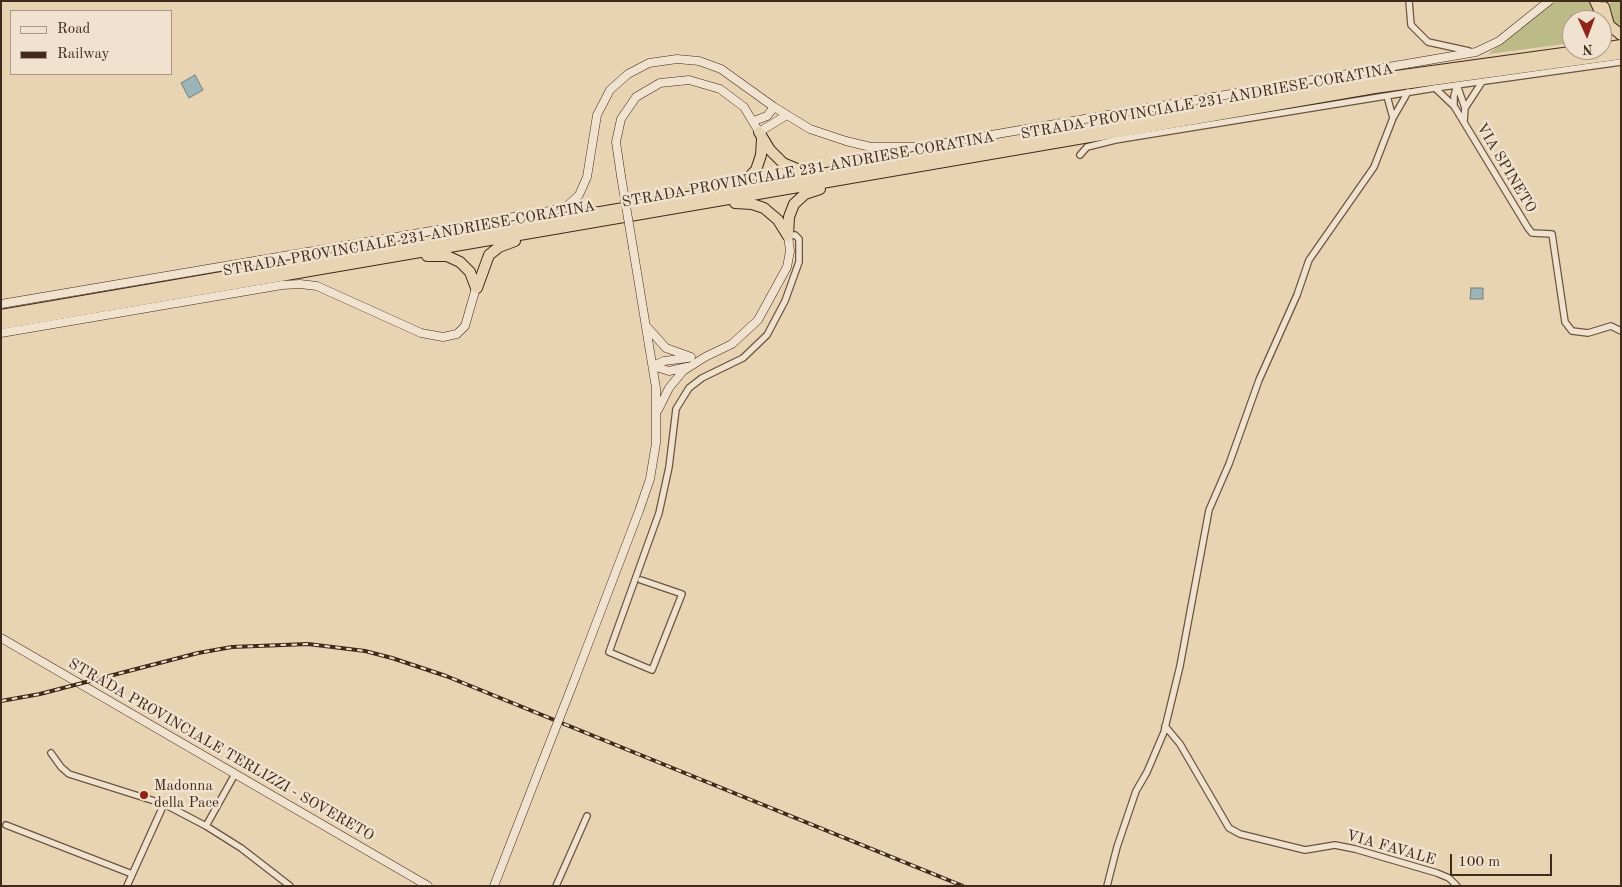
<!DOCTYPE html>
<html>
<head>
<meta charset="utf-8">
<style>
	body { margin:0 }
	#map { position:relative; width:1622px; height:887px; overflow:hidden; background:#e8d3b3; font-family:"Old Standard TT",serif }
	canvas { display:block }
	.frame { position:absolute; inset:0; border:2px solid #422a1a; pointer-events:none }
	.legend { position:absolute; left:10px; top:10px; width:162px; height:65px; box-sizing:border-box; background:#f0e2ce; border:1px solid #aa9886; margin:0; padding:6px 9px; list-style:none; font-size:15px; color:#422a1a }
	.legend li { display:flex; align-items:center; gap:10px; height:25px }
	.legend b { width:25px; border:1px solid #aa9886 }
	.north { position:absolute; left:1562px; top:10px; width:50px; height:50px; box-sizing:border-box; background:#f0e2ce; border:1px solid #aa9886; border-radius:50%; rotate:178deg; font-size:14px; font-weight:700; line-height:20px; text-align:center; color:#422a1a }
	.north::after { content:''; display:block; margin:auto; width:18px; height:22px; background:#8f2418; clip-path:polygon(50% 0,100% 100%,50% 72%,0 100%) }
	.scale { position:absolute; left:1450px; top:854px; width:102px; height:22px; box-sizing:border-box; border:2px solid #422a1a; border-top:0; padding-left:6px; font-size:15px; line-height:18px; white-space:nowrap; color:#422a1a; -webkit-text-stroke:4px #f0e2ce; paint-order:stroke }
</style>
</head>
<body>
<div id="map">
<canvas width="1622" height="887"></canvas>
<div class="frame"></div>
<ul class="legend">
<li><b style="height:6px;background:#f0e2ce"></b>Road</li>
<li><b style="height:6px;background:#422a1a"></b>Railway</li>
</ul>
<div class="north">N</div>
<div class="scale">100 m</div>
</div>
<script>
const g = document.querySelector('canvas').getContext('2d');
g.lineJoin = 'round';
function fillPath(path, color) {
  g.fillStyle = color;
  g.fill(path, 'evenodd');
}
function toPath(rows) {
  const path = new Path2D();
  for (const r of rows) {
    path.moveTo(r[0], r[1]);
    for (let i = 2; i < r.length; i += 2) path.lineTo(r[i], r[i + 1]);
  }
  return path;
}
function trace(path, color, width, dash) {
  g.strokeStyle = color;
  g.lineWidth = width;
  g.lineCap = dash ? 'butt' : 'round';
  g.setLineDash(dash || []);
  g.stroke(path);
}
function write(font, color, halo, rows, align = 'center') {
  g.font = font + ' "Old Standard TT",serif';
  g.lineWidth = 5;
  g.setLineDash([]);
  g.textBaseline = 'middle';
  g.strokeStyle = halo;
  g.fillStyle = color;
  for (const [text, x, y, turn = 0] of rows) {
    g.save();
    g.translate(x, y);
    g.rotate((+turn || 0) * Math.PI / 180);
    g.textAlign = isNaN(turn) ? turn : align;
    if (halo) g.strokeText(text, 0, 0);
    g.fillText(text, 0, 0);
    g.restore();
  }
}
const green = toPath([
	[1556,1,1591,1,1594,5,1597,20,1572,20,1572,43,1488,54],
	[1611,1,1621,1,1621,30,1615,27,1609,8]
]);
const water = toPath([
	[195,75,203,90,189,98,181,83,195,75],
	[1471,288,1483,288,1483,299,1470,299,1471,288]
]);
const street = toPath([
	[1409,1,1411,25,1428,42,1469,51],
	[1457,85,1454,96,1454,106,1528,228,1532,233,1552,234,1565,322,1572,331,1588,333,1611,326,1621,331],
	[1457,85,1465,108],
	[1435,88,1454,106],
	[1387,96,1393,118],
	[1464,122,1465,108,1482,82],
	[1080,155,1087,147,1115,140,1435,88,1621,62],
	[641,580,682,594,652,670,609,652,659,513,669,467,676,409,689,388,702,378,743,358,767,335,785,301,799,262,799,239,795,235,788,236],
	[1165,726,1180,744,1229,828,1240,834,1305,850,1335,845,1355,849,1437,873,1449,878,1457,886],
	[51,753,61,767,69,774,164,804,206,826,241,848,290,886],
	[6,825,132,874],
	[206,826,235,774],
	[127,886,164,804],
	[556,886,587,816],
	[1107,886,1117,847,1136,791,1147,772,1164,732,1180,666,1209,510,1229,464,1259,380,1297,295,1309,260,1374,167,1393,118,1408,92]
]);
const secondary = toPath([
	[754,121,767,116,774,107],
	[621,176,616,142,621,119,636,97,660,83,689,80,720,89,744,107,759,132,787,115],
	[1,304,549,211,566,207,579,195,587,177,597,115,610,90,628,74,649,63,677,59,699,61,721,69,774,107,810,129,846,141,871,147,921,147,1476,52,1499,41,1549,1],
	[647,327,666,348,691,357],
	[1,333,282,285,300,284,317,286,421,333,443,337,457,334,465,326,476,288],
	[653,366,664,361,688,358],
	[653,366,669,371,687,367],
	[658,410,669,388,683,371,705,357,732,344,758,320,787,267,790,251,788,236],
	[1,638,428,886],
	[576,676,639,511,650,479,656,443,656,388,633,248],
	[494,886,545,755]
]);
const highway = toPath([
	[1595,1,1602,16],
	[1604,7,1609,25,1621,35],
	[1602,48,1621,45],
	[759,132,770,150,783,163,800,170,816,170],
	[733,184,747,179,756,170,761,155,762,139],
	[735,203,752,204,764,208,778,220,788,236],
	[788,236,789,217,794,204,805,194,820,189],
	[427,256,447,256,460,262,470,272,476,288],
	[477,288,489,255,499,247,515,241],
	[1,315,1374,79,1585,50],
	[1,324,1375,88,1621,54]
]);
const rail = toPath([
	[1,701,40,694,198,653,232,647,308,644,365,651,392,658,446,676,963,886]
]);
const secondaryBridge = toPath([
	[621,176,633,248],
	[545,755,576,676]
]);
const markers = [
	[144,795,5,"#8f2418"]
];
const streetNames = [
	["STRADA PROVINCIALE 231 ANDRIESE-CORATINA",1207,102,-10],
	["VIA SPINETO",1506,168,59],
	["STRADA PROVINCIALE 231 ANDRIESE-CORATINA",808,170,-10],
	["STRADA PROVINCIALE 231 ANDRIESE-CORATINA",409,239,-10],
	["STRADA PROVINCIALE TERLIZZI - SOVERETO",221,750,30],
	["VIA FAVALE",1391,848,16]
];
const poiNames = [
	["Madonna",154,786],
	["della Pace",154,803]
];
fillPath(green, '#bcbb88');
fillPath(water, '#9cb5b8');
trace(water, '#787d79', 1);
trace(street, '#6c5440', 8);
trace(secondary, '#422a1a', 9);
trace(highway, '#422a1a', 12);
trace(street, '#f0e2ce', 5.5);
trace(secondary, '#f0e2ce', 8);
trace(highway, '#e8d3b3', 10);
trace(rail, '#422a1a', 4);
trace(rail, '#f0e2ce', 2, [5.5]);
trace(secondaryBridge, '#422a1a', 9, []);
trace(secondaryBridge, '#f0e2ce', 8);
for (const [x, y, r, color] of markers) {
  const dot = new Path2D();
  dot.arc(x, y, r, 0, 2 * Math.PI);
  g.fillStyle = color;
  g.fill(dot);
  trace(dot, '#f0e2ce', 2);
}
write('15px', '#422a1a', '#f0e2ce', streetNames);
write('15px', '#422a1a', '#f0e2ce', poiNames, 'left');
</script>
</body>
</html>
